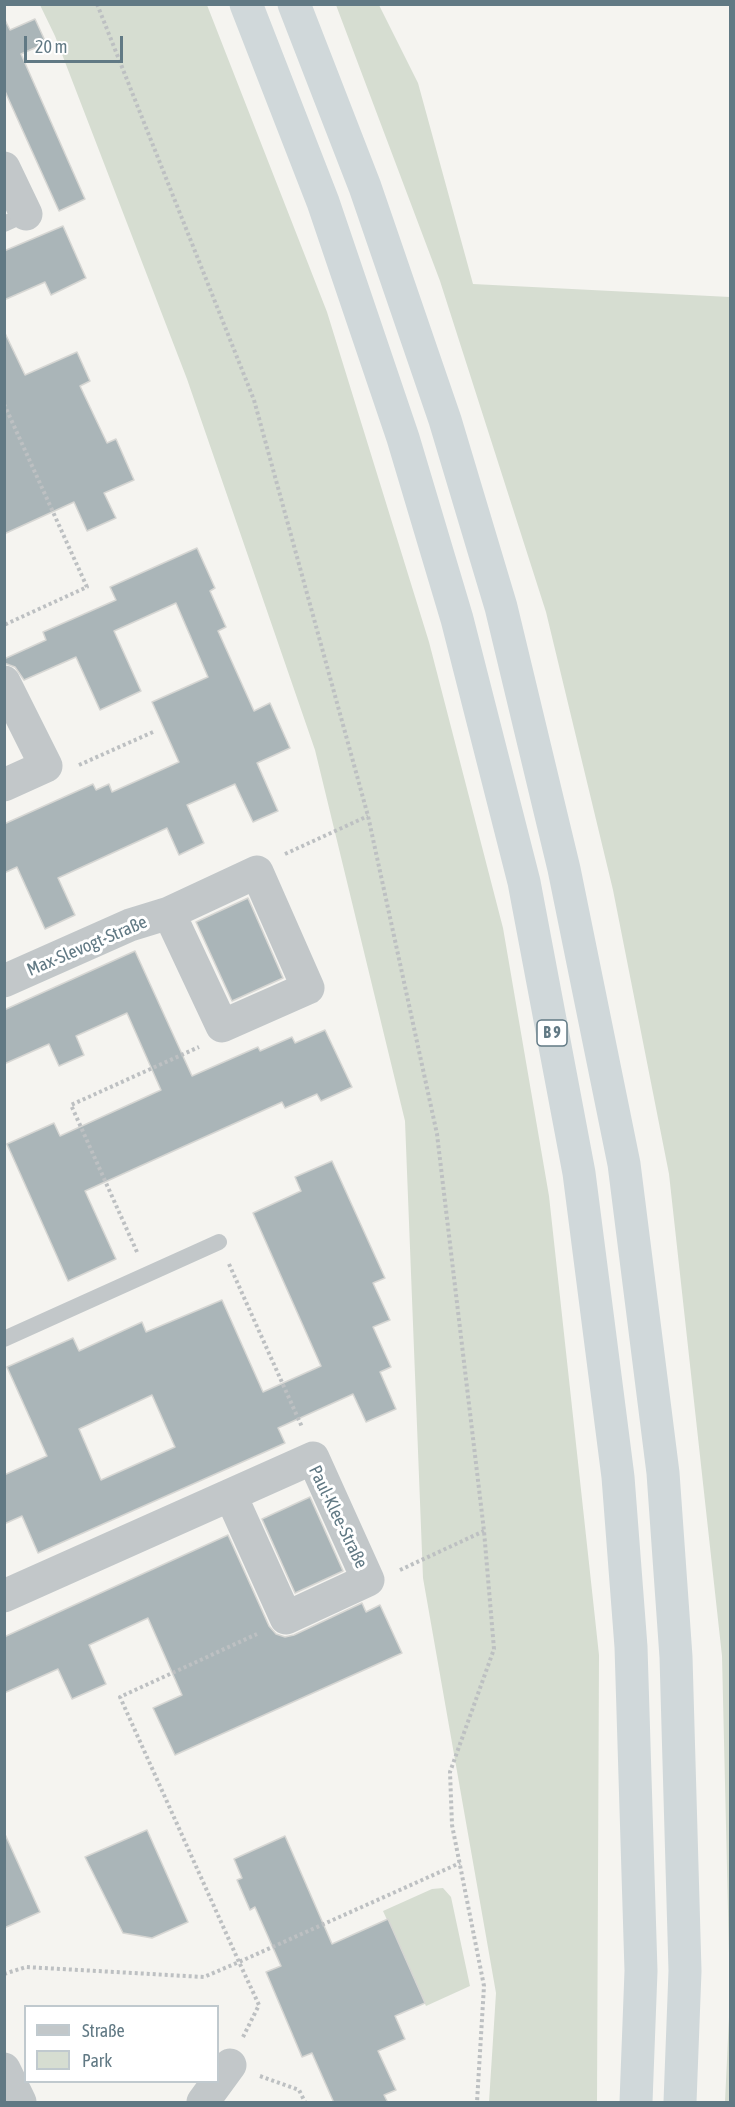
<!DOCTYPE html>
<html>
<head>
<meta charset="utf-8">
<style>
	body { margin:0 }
	#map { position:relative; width:735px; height:2107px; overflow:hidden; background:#f5f4f0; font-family:"Asap Condensed",sans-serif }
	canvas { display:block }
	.frame { position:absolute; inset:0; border:6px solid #617984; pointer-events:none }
	.legend { position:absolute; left:24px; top:2005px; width:195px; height:78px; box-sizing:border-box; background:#fff; border:2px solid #c0c9ce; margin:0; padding:8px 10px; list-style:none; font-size:18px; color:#617984 }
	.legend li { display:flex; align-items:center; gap:12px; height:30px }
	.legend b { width:30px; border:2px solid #c0c9ce }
	.scale { position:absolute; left:24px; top:36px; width:99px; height:27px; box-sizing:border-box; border:3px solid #617984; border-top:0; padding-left:8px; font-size:18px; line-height:21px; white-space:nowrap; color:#617984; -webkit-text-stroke:4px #fff; paint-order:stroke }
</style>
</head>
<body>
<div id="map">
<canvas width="735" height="2107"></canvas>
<div class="frame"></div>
<ul class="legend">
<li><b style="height:8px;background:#c2c7c9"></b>Straße</li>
<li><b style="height:16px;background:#d6ddd1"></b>Park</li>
</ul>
<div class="scale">20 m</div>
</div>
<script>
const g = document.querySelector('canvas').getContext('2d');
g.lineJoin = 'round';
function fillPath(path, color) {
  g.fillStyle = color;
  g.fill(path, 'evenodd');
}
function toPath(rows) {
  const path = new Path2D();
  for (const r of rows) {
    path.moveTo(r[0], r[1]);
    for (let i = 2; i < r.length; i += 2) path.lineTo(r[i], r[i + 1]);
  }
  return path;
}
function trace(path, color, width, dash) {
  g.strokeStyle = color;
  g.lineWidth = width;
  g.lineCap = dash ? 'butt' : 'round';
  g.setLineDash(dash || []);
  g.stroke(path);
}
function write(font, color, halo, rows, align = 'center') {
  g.font = font + ' "Asap Condensed",sans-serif';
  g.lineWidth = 6;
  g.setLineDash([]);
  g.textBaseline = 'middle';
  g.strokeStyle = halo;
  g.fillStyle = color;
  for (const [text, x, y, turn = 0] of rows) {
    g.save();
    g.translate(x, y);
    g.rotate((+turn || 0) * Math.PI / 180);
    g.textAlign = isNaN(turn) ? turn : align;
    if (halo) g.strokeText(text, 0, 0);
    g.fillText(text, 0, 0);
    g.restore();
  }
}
const green = toPath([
	[40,5,207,5,327,312,429,642,503,928,549,1196,599,1655,597,2102,489,2102,496,1993,423,1578,405,1121,315,750,187,379,55,36],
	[336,5,379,5,418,83,473,284,730,297,730,2102,725,2102,730,1996,722,1656,669,1174,613,890,546,612,440,281],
	[443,1888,451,1897,470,1986,426,2006,383,1911,432,1889]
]);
const building = toPath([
	[4,18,10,30,35,19,46,43,21,54,85,199,59,211,4,89,4,18],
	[63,226,86,278,51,295,45,282,4,300,4,251,63,226],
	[4,331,25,375,77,352,90,381,80,386,107,443,116,439,134,480,104,493,116,518,87,531,74,502,4,534,4,331],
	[197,548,215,588,210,591,226,627,218,631,254,711,270,703,290,748,257,763,278,811,253,822,235,784,187,805,204,843,179,855,167,828,58,878,75,915,45,929,17,867,4,873,4,824,93,784,96,790,109,784,112,792,179,762,152,702,208,677,176,603,114,631,141,691,100,710,76,657,24,680,15,667,4,663,4,659,46,640,43,632,116,600,110,587,197,548],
	[248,898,283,978,232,1001,196,922,248,898],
	[135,951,192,1076,258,1047,260,1051,292,1037,295,1043,325,1030,352,1087,321,1101,317,1094,285,1108,282,1102,85,1191,116,1259,68,1281,7,1144,54,1123,60,1136,161,1090,127,1013,76,1036,84,1055,59,1066,49,1044,4,1064,4,1010,135,951],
	[332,1161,385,1278,373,1283,390,1320,373,1327,391,1367,380,1372,396,1409,366,1422,353,1394,278,1428,285,1443,38,1553,22,1516,4,1524,4,1475,47,1456,7,1367,73,1338,79,1351,142,1322,146,1332,222,1300,263,1392,321,1366,253,1213,301,1191,295,1177,332,1161],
	[152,1395,175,1447,101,1480,79,1429,152,1395],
	[310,1497,343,1571,295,1593,262,1519,310,1497],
	[228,1535,269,1626,276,1634,285,1637,294,1635,362,1603,366,1612,380,1605,402,1653,175,1755,153,1708,182,1695,148,1618,89,1645,106,1684,72,1699,58,1669,4,1693,4,1637,228,1535],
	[147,1830,188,1922,152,1938,123,1933,85,1857,147,1830],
	[4,1832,40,1912,4,1928,4,1832],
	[285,1836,332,1944,388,1919,425,2003,395,2016,405,2039,378,2051,396,2090,384,2095,388,2103,334,2103,312,2053,302,2057,266,1972,281,1966,255,1907,250,1910,237,1880,242,1878,234,1859,285,1836]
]);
const path = toPath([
	[97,4,254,400,368,816,437,1134,484,1531,494,1649,450,1772,452,1825,484,1986,477,2102],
	[4,404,87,587,4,625],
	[79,765,153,732],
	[285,854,368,816],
	[137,1252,71,1105,199,1047],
	[229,1264,302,1427],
	[400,1570,484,1531],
	[4,1974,26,1967,204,1977,239,1962,120,1697,257,1634],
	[243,2037,259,2005,239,1962,460,1863],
	[260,2076,299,2090,305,2102]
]);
const lane = toPath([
	[4,224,26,214],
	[4,1339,219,1242]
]);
const street = toPath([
	[4,168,26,214],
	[4,682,46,766,4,785],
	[4,981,130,925,169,913,257,872,308,988,222,1026,169,913],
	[4,1596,313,1458,368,1580,286,1618,231,1496],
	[4,2069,20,2102],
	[203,2102,230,2065]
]);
const highway = toPath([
	[246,4,323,202,403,438,457,619,524,882,579,1173,618,1477,631,1647,641,1971,636,2102],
	[294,4,365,187,445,420,501,607,564,869,624,1164,663,1473,676,1657,685,1971,680,2102]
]);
const shields = [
	[552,1033,30]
];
const shieldNames = [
	["B 9",552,1033]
];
const streetNames = [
	["Max-Slevogt-Straße",87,946,-23],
	["Paul-Klee-Straße",338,1517,64]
];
fillPath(green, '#d6ddd1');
fillPath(building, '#aab5b8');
trace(building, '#d6d6d3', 1.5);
trace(path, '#bdc0c2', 4, [3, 3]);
trace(lane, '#c2c7c9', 16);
trace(street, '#c2c7c9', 33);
trace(highway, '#d0d8da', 33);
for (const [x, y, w] of shields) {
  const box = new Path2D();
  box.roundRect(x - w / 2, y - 13, w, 26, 4.5);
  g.fillStyle = '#fff';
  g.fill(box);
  trace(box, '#617984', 1.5);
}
write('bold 16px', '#617984', null, shieldNames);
write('18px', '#617984', '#fff', streetNames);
</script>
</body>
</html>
